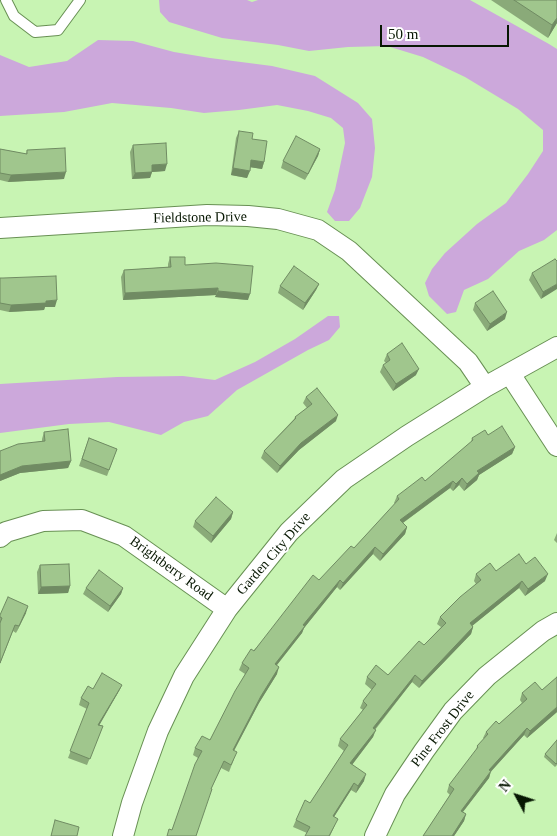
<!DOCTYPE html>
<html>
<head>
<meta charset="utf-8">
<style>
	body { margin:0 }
	#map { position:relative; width:557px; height:836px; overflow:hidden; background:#c8f4b3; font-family:"Times New Roman",serif }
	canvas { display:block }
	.north { position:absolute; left:492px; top:771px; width:50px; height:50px; -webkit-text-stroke:4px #fff; paint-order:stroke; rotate:310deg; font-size:14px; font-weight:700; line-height:20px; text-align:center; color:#071702 }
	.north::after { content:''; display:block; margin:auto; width:18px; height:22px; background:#071702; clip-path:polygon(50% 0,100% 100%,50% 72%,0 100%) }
	.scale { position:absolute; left:380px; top:25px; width:129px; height:22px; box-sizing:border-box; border:2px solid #071702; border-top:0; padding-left:6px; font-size:15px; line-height:18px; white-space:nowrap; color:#071702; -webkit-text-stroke:4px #fff; paint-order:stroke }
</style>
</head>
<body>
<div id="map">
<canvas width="557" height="836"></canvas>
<div class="north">N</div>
<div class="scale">50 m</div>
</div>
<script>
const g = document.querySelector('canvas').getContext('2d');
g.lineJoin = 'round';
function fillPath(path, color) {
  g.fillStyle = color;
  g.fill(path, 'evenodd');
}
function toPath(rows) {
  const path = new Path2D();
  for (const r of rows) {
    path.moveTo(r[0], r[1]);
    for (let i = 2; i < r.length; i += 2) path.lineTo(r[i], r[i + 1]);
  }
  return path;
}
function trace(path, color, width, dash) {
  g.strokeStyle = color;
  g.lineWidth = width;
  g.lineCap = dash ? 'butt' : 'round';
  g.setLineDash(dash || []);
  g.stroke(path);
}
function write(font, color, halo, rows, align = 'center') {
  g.font = font + ' "Times New Roman",serif';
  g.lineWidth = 4;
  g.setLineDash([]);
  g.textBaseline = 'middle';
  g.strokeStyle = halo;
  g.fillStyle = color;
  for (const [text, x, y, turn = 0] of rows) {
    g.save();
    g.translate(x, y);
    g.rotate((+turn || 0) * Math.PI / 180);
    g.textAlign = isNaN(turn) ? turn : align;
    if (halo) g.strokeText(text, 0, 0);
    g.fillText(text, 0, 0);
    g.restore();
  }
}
const green = toPath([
	[159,0,247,0,252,2,258,0,470,0,549,44,557,49,557,230,544,240,519,251,488,279,464,290,456,312,447,314,429,296,425,283,432,269,445,253,477,224,506,203,528,174,543,151,543,130,518,109,465,77,423,57,387,46,348,47,309,51,278,45,222,38,169,22,160,12],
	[98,40,133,41,174,52,210,58,272,66,315,76,358,103,372,119,375,148,372,177,360,208,349,221,335,221,327,212,335,190,345,143,343,128,331,118,308,111,277,105,239,110,204,113,171,108,112,103,64,112,0,116,0,55,29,67,67,61],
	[328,316,339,316,340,327,329,340,308,350,237,390,208,416,184,422,161,435,109,422,69,424,0,433,0,384,117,377,183,376,215,380,255,362,295,339]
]);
const service = toPath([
	[6,0,14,16,35,32,58,30,80,0]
]);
const minor = toPath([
	[0,228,207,215,248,216,278,219,318,230,349,251,468,362,485,387],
	[510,374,557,446],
	[0,537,6,532,43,521,82,520,124,536,227,609],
	[123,836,132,803,158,731,184,676,227,609,289,532,344,479,407,436,485,387,557,347],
	[375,836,395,794,424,751,453,711,487,676,543,631,557,623]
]);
const wall = toPath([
	[491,0,557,0,557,23,548,38],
	[239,131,252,139,264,162,262,169,250,167,247,178,231,175,236,138],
	[133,145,165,171,152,172,150,178,132,179,130,152],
	[0,149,26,154,27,150,64,179,8,182,0,180],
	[320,149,318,156,305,180,281,168,283,161],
	[170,257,185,265,248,300,215,297,216,295,123,300,121,277,124,270,168,267,168,264],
	[557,261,541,299,529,280,532,273],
	[0,278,55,307,45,307,44,310,9,312,0,310],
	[319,284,316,290,303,310,278,293,280,286],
	[475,303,505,319,487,331,473,310],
	[387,354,416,375,393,391,380,372,383,365,386,363,384,361],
	[306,397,336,421,299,450,277,473,261,458,264,451,294,419,295,417,307,408,303,403],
	[44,432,71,461,68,468,20,473,0,481,0,451,42,441,42,439],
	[488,435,515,447,512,454,479,475,477,480,464,491,459,485,453,491,450,488,403,523,407,527,405,534,380,561,373,554,340,590,337,587,304,628,302,633,277,665,277,674,259,703,234,751,234,759,229,772,221,768,211,789,172,830,198,758,193,755,195,748,210,740,245,674,239,670,242,663,319,580,354,548,395,504,394,503,397,496,425,481,471,442,472,438],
	[89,438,117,449,107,476,79,466],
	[233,512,231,519,211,543,193,527,195,521],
	[557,533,557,543,554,540],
	[526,564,545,581,525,596,519,588,472,626,473,627,471,634,419,688,412,682,375,730,373,737,352,765,364,781,356,793,351,790,334,817,335,825,330,836,305,836,307,833,293,827,296,820,310,803,344,751,338,746,340,739,363,710,360,708,363,701,372,690,365,684,367,677,388,675,424,645,441,627,437,624,440,617,476,584,474,581,476,574,496,571],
	[40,565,70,586,68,593,38,594,37,572],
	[86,588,123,588,121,594,108,612,83,594],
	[26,613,16,633,13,631,0,664,0,615],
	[557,677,557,712,527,738,524,735,491,771,489,778,463,812,466,814,464,821,454,836,423,836,450,795,447,792,449,785,476,751,477,746,484,739,483,738,486,732,499,724,522,703,520,700,522,693,542,690],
	[122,685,119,691,99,725,103,726,87,765,68,758,87,709,79,705,81,698,93,689],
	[557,740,557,765,555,767,544,757,545,754]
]);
const shadedWall = toPath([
	[557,18,557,23,548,38,552,25],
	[320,149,318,156,305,180,308,174],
	[251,160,264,162,262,169,249,167],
	[167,164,165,171,152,172,150,178,132,179,135,173,152,165],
	[233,168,250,171,247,178,231,175],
	[66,172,64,179,8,182,11,175],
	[319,284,316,290,303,310,305,303],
	[557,284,557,289,541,299,543,292],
	[218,288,216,295,123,300,125,293],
	[218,291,250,294,248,300,215,297],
	[57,300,55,307,45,307,44,310,9,312,11,305,46,301],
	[507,312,505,319,487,331,490,324],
	[419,369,416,375,393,391,396,384],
	[338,415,336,421,299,450,277,473,280,466,301,443],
	[515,447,512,454,479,475,477,480,464,491,467,484,477,471],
	[71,461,68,468,20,473,0,481,0,475,22,466],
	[462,478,459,485,453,491,456,484],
	[453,481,450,488,397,527,400,520],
	[233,512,231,519,211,543,213,536],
	[407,527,405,534,380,561,383,554],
	[375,547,373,554,340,590,343,583],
	[548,574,545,581,525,596,528,589],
	[340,580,337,587,304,628,302,633,272,671,275,664,303,625],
	[522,581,519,588,467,630,470,623],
	[70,586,68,593,38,594,41,587],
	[123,588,121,594,108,612,110,606],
	[28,606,26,613,16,633,19,626],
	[473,627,471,634,419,688,422,681],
	[279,667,277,674,259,703,230,758,233,750,261,696],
	[415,675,412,682,370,735,373,728],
	[122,685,119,691,96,731,98,725],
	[557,707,557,712,527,738,530,731],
	[527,728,524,735,487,776,489,770],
	[376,730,373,737,348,770,350,763],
	[491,771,489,778,458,818,461,811],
	[366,774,364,781,356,793,358,786],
	[354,783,351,790,330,823,333,816],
	[466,814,464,821,454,836,452,836]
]);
const building = toPath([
	[514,0,557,0,557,18,552,25,514,0],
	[239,131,253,133,252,139,267,141,264,162,251,160,250,171,233,168,239,131],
	[296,136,320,149,308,174,283,161,296,136],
	[166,143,167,164,152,165,152,172,135,173,133,145,166,143],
	[65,148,66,172,11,175,0,173,0,149,27,154,27,150,65,148],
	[170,257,185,257,185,265,216,263,253,266,250,294,218,291,218,288,125,293,124,270,171,267,170,257],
	[555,259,557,261,557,284,543,292,532,273,555,259],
	[294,266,319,284,305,303,280,286,294,266],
	[56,276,57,300,46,301,46,303,11,305,0,303,0,278,3,278,56,276],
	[493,291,507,312,490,324,475,303,493,291],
	[402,343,419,369,396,384,383,365,390,360,387,354,402,343],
	[317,388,338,415,301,443,280,466,264,451,296,418,295,417,312,404,306,397,317,388],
	[502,426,515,447,477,471,479,473,467,484,462,478,456,484,453,481,400,520,407,527,383,554,375,547,343,583,340,580,303,625,305,626,275,664,279,667,261,696,233,750,237,752,231,765,224,761,211,789,212,789,196,836,167,836,169,829,172,830,195,764,202,751,195,748,202,736,210,740,235,691,249,668,242,663,251,649,254,651,313,575,319,580,351,546,354,548,399,499,397,496,422,477,425,481,473,440,472,438,485,430,488,435,502,426],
	[68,429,71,461,22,466,0,475,0,451,18,444,45,441,44,432,68,429],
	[89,438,117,449,109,470,82,459,89,438],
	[216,497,233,512,213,536,195,521,216,497],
	[519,554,526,564,535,557,548,574,528,589,522,581,470,623,473,627,422,681,415,675,373,728,376,730,350,763,366,774,358,786,354,783,333,816,338,819,329,836,305,836,310,827,296,820,305,800,310,803,348,745,340,739,367,705,363,701,376,684,367,677,376,665,388,675,419,641,424,645,446,623,440,617,460,597,481,580,476,574,490,563,496,571,519,554],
	[69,564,70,586,41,587,40,565,69,564],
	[99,570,123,588,110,606,86,588,99,570],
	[8,597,28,606,19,626,15,625,0,663,0,623,2,618,0,617,0,615,8,597],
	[102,673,122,685,98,725,103,726,90,759,70,751,89,703,81,698,88,686,93,689,102,673],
	[557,677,557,707,530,731,527,728,489,770,491,771,461,811,466,814,452,836,423,836,454,789,449,785,478,747,477,746,488,734,486,732,496,721,499,724,527,699,522,693,535,682,542,690,557,677],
	[557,740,557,763,556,764,545,754,557,740],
	[55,820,79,827,77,836,51,836,55,820]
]);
const streetNames = [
	["Fieldstone Drive",200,218,-1],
	["Garden City Drive",274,554,-49],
	["Brightberry Road",171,569,36],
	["Pine Frost Drive",443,729,-52]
];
fillPath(green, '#cca8db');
trace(service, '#689054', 12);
trace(minor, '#689054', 22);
trace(service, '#fff', 10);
trace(minor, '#fff', 20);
fillPath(wall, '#8aaa79');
fillPath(shadedWall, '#708b63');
fillPath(building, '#a0c68d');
trace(building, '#708b63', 1);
write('14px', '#071702', '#fff', streetNames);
</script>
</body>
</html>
